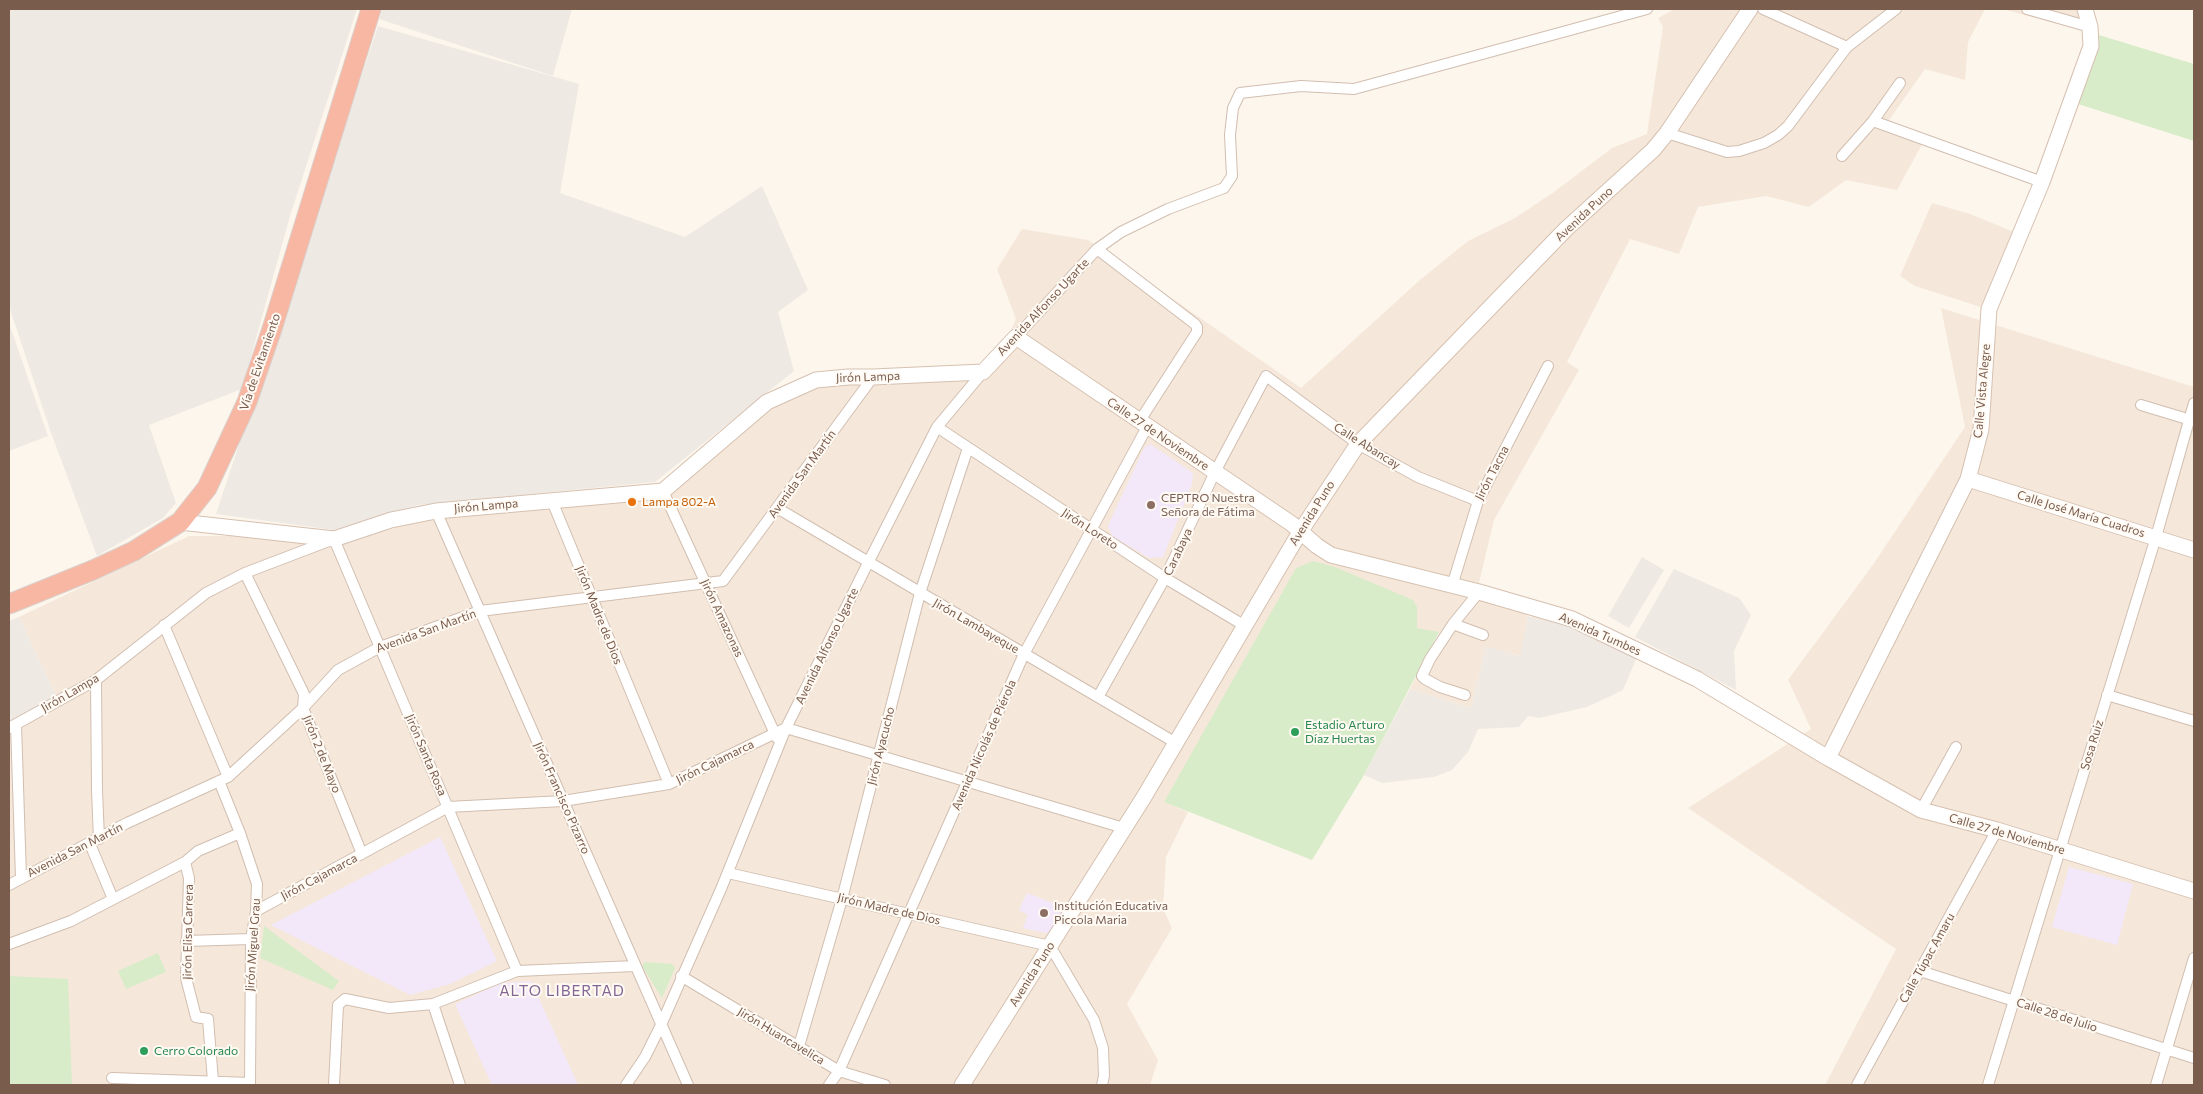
<!DOCTYPE html>
<html>
<head>
<meta charset="utf-8">
<style>
	body { margin:0 }
	#map { position:relative; width:2203px; height:1094px; overflow:hidden; background:#fdf6ec; font-family:Commissioner,sans-serif }
	canvas { display:block }
	.frame { position:absolute; inset:0; border:10px solid #7a5c4d; pointer-events:none }
</style>
</head>
<body>
<div id="map">
<canvas width="2203" height="1094"></canvas>
<div class="frame"></div>
</div>
<script>
const g = document.querySelector('canvas').getContext('2d');
g.lineJoin = 'round';
function fillPath(path, color) {
  g.fillStyle = color;
  g.fill(path, 'evenodd');
}
function toPath(rows) {
  const path = new Path2D();
  for (const r of rows) {
    path.moveTo(r[0], r[1]);
    for (let i = 2; i < r.length; i += 2) path.lineTo(r[i], r[i + 1]);
  }
  return path;
}
function trace(path, color, width, dash) {
  g.strokeStyle = color;
  g.lineWidth = width;
  g.lineCap = dash ? 'butt' : 'round';
  g.setLineDash(dash || []);
  g.stroke(path);
}
function write(font, color, halo, rows, align = 'center') {
  g.font = font + ' Commissioner,sans-serif';
  g.lineWidth = 4;
  g.setLineDash([]);
  g.textBaseline = 'middle';
  g.strokeStyle = halo;
  g.fillStyle = color;
  for (const [text, x, y, turn = 0] of rows) {
    g.save();
    g.translate(x, y);
    g.rotate((+turn || 0) * Math.PI / 180);
    g.textAlign = isNaN(turn) ? turn : align;
    if (halo) g.strokeText(text, 0, 0);
    g.fillText(text, 0, 0);
    g.restore();
  }
}
const residential = toPath([
	[1675,9,1985,9,1968,42,1965,80,1925,69,1889,120,1925,139,1897,190,1846,180,1809,207,1766,196,1698,207,1679,254,1630,239,1567,362,1579,370,1494,520,1478,587,1528,616,1521,656,1486,647,1471,708,1410,689,1439,633,1417,628,1417,607,1165,802,1188,812,1166,857,1163,908,1172,928,1127,1004,1158,1060,1150,1085,9,1085,9,725,59,702,19,617,189,536,364,536,501,500,673,492,769,408,818,382,993,369,1016,319,997,269,1022,229,1088,240,1301,388,1420,280,1468,241,1515,218,1554,192,1612,148,1647,134,1663,27,1658,18],
	[2002,9,2093,9,2099,35],
	[1932,203,1970,214,2019,234,1987,309,1915,286,1900,276],
	[1941,308,2194,387,2194,1085,1825,1085,1896,949,1688,808,1811,729,1788,680,1872,566,1965,427]
]);
const industrial = toPath([
	[9,9,357,9,290,216,242,389,149,425,176,503,163,518,97,556,50,430,9,306],
	[382,9,572,9,553,76,379,19],
	[378,26,579,84,560,193,685,237,762,186,808,290,778,312,794,371,655,482,418,505,334,530,216,514],
	[9,323,48,436,9,451],
	[1642,557,1664,570,1629,628,1608,616],
	[1674,569,1739,598,1751,615,1734,651,1736,690,1635,637],
	[1528,616,1568,625,1637,657,1623,690,1587,707,1539,718,1528,716,1519,727,1478,729,1468,752,1452,770,1434,777,1382,783,1364,775,1410,689,1471,708,1486,646,1520,656],
	[19,617,59,702,9,725,9,621]
]);
const education = toPath([
	[1150,444,1193,473,1192,484,1163,557,1149,558,1112,536,1108,526,1144,448],
	[440,837,497,961,450,984,410,995,271,925],
	[2069,867,2133,884,2117,945,2052,927],
	[1027,893,1066,908,1050,934,1023,928,1028,915,1019,910],
	[531,981,578,1085,492,1085,455,1004,502,983]
]);
const green = toPath([
	[2099,35,2194,64,2194,141,2075,103],
	[1313,561,1335,567,1413,600,1417,607,1417,628,1439,632,1364,775,1312,860,1164,802,1296,568],
	[264,926,339,981,333,990,260,958],
	[158,953,166,972,126,989,118,971],
	[645,962,672,964,675,968,662,998,642,966],
	[9,976,68,979,72,1085,9,1085]
]);
const street = toPath([
	[1763,9,1847,47],
	[2027,9,2090,27],
	[1873,121,2042,182],
	[1667,133,1727,152,1739,151,1764,143,1778,135,1788,126,1847,47,1896,9],
	[1842,156,1873,121,1900,83],
	[1097,249,1195,324,1197,327,1197,332,1139,422],
	[1016,337,1097,249,1121,232,1168,209,1224,188,1232,176,1230,135,1233,108,1240,93,1301,86,1354,89,1647,9],
	[2141,405,2194,421],
	[937,427,1165,578,1245,626],
	[663,491,777,738],
	[552,501,669,784],
	[777,508,1176,743],
	[436,511,688,1085],
	[245,573,304,694,303,708,362,854],
	[1452,586,1478,501,1548,366],
	[1453,624,1483,635],
	[164,625,228,777],
	[96,680,97,790,99,839],
	[1465,695,1440,687,1425,679,1422,676,1430,659,1453,624,1479,592],
	[2107,695,2194,721],
	[1098,697,1165,578,1215,472,1266,376,1358,444,1418,477,1478,501],
	[16,724,21,878],
	[9,728,96,680,206,593,245,573,334,539,517,971],
	[219,781,240,833,257,884,256,911,251,939,250,1085],
	[1921,810,1956,747],
	[90,844,113,899],
	[185,862,189,878,186,978,196,1017,208,1019,213,1081],
	[728,873,1050,946,1094,1020,1103,1048,1104,1076,1102,1085],
	[9,885,127,823,228,777,303,708,338,670,380,647,480,611,723,581,873,377],
	[256,911,448,807,563,801,669,784,786,728,1124,828],
	[186,941,251,939],
	[9,944,71,921,185,862,198,851,240,833],
	[1920,971,2194,1058],
	[681,976,839,1071,885,1085],
	[433,1004,460,1085],
	[799,1046,842,899,920,593,968,448],
	[112,1078,250,1083],
	[334,1085,338,1005,345,999,389,1008,433,1004,517,971,635,966],
	[626,1085,645,1057,661,1025,721,889,786,728,868,563,937,427,983,372],
	[829,1085,839,1071,1024,654,1147,427],
	[1857,1085,1997,830],
	[1988,1085,2156,537,2194,403],
	[2156,1085,2194,958]
]);
const secondary = toPath([
	[1968,479,2194,550],
	[180,522,334,539,391,520,436,511,663,491,767,402,816,380,848,377,873,377,983,372,1016,337,1292,524,1317,546,1331,555,1479,592,1572,619,1697,679,1828,758,1921,810,1997,830,2194,891],
	[1828,758,1968,479,1981,429,1989,309,2042,182,2091,46,2090,27,2085,9],
	[962,1085,1144,797,1300,532,1358,444,1566,229,1653,150,1667,133,1750,9]
]);
const highway = toPath([
	[9,604,93,570,134,551,180,522,207,488,247,402,272,329,371,9]
]);
const markers = [
	[632,502,5,"#e8710a"],
	[1151,505,5,"#8d6e63"],
	[1295,732,5,"#2e9e5b"],
	[1044,913,5,"#8d6e63"],
	[144,1051,5,"#2e9e5b"]
];
const streetNames = [
	["Avenida Puno",1584,214,-43],
	["Avenida Alfonso Ugarte",1043,307,-47],
	["Vía de Evitamiento",260,362,-71],
	["Jirón Lampa",868,377,-2],
	["Calle Vista Alegre",1982,391,-85],
	["Calle 27 de Noviembre",1158,434,34],
	["Calle Abancay",1367,446,32],
	["Jirón Tacna",1492,473,-63],
	["Avenida San Martín",802,474,-54],
	["Jirón Lampa",486,506,-5],
	["Avenida Puno",1312,513,-58],
	["Calle José María Cuadros",2081,514,17],
	["Jirón Loreto",1090,529,33],
	["Carabaya",1178,552,-65],
	["Jirón Madre de Dios",599,615,68],
	["Jirón Amazonas",722,618,65],
	["Jirón Lambayeque",976,626,30],
	["Avenida San Martín",426,631,-20],
	["Avenida Tumbes",1600,634,24],
	["Avenida Alfonso Ugarte",827,646,-64],
	["Jirón Lampa",70,693,-30],
	["Avenida Nicolás de Piérola",984,745,-66],
	["Sosa Ruiz",2092,745,-73],
	["Jirón Ayacucho",881,746,-76],
	["Jirón 2 de Mayo",322,754,68],
	["Jirón Santa Rosa",426,755,67],
	["Jirón Cajamarca",715,762,-26],
	["Jirón Francisco Pizarro",562,798,66],
	["Calle 27 de Noviembre",2007,834,16],
	["Avenida San Martín",75,850,-27],
	["Jirón Cajamarca",319,877,-28],
	["Jirón Madre de Dios",889,909,13],
	["Jirón Elisa Carrera",188,932,-89],
	["Jirón Miguel Grau",253,945,-86],
	["Calle Túpac Amaru",1927,958,-61],
	["Avenida Puno",1032,974,-58],
	["Calle 28 de Julio",2057,1015,18],
	["Jirón Huancavelica",781,1036,31]
];
const educationNames = [
	["CEPTRO Nuestra",1161,498],
	["Señora de Fátima",1161,512],
	["Institución Educativa",1054,906],
	["Piccola Maria",1054,920]
];
const foodNames = [
	["Lampa 802-A",642,502]
];
const leisureNames = [
	["Estadio Arturo",1305,725],
	["Díaz Huertas",1305,739],
	["Cerro Colorado",154,1051]
];
const quarterNames = [
	["ALTO LIBERTAD",562,991]
];
fillPath(residential, '#f5e8da');
fillPath(industrial, '#efe9e4');
fillPath(education, '#f3e8fa');
fillPath(green, '#d8ecc9');
trace(street, '#d1beb0', 12);
trace(secondary, '#d6c0b0', 17);
trace(highway, '#dad1cd', 21);
trace(street, '#fff', 10);
trace(secondary, '#fff', 15);
trace(highway, '#f7b7a3', 19);
for (const [x, y, r, color] of markers) {
  const dot = new Path2D();
  dot.arc(x, y, r, 0, 2 * Math.PI);
  g.fillStyle = color;
  g.fill(dot);
  trace(dot, '#fffaf3', 2);
}
write('12px', '#7a5c4d', '#fffaf3', streetNames);
write('12px', '#785e54', '#fffaf3', educationNames, 'left');
write('12px', '#c56008', '#fffaf3', foodNames, 'left');
write('12px', '#27864d', '#fffaf3', leisureNames, 'left');
g.letterSpacing = '1px';
write('15px', '#846695', '#fffaf3', quarterNames);
g.letterSpacing = '0px';
</script>
</body>
</html>
